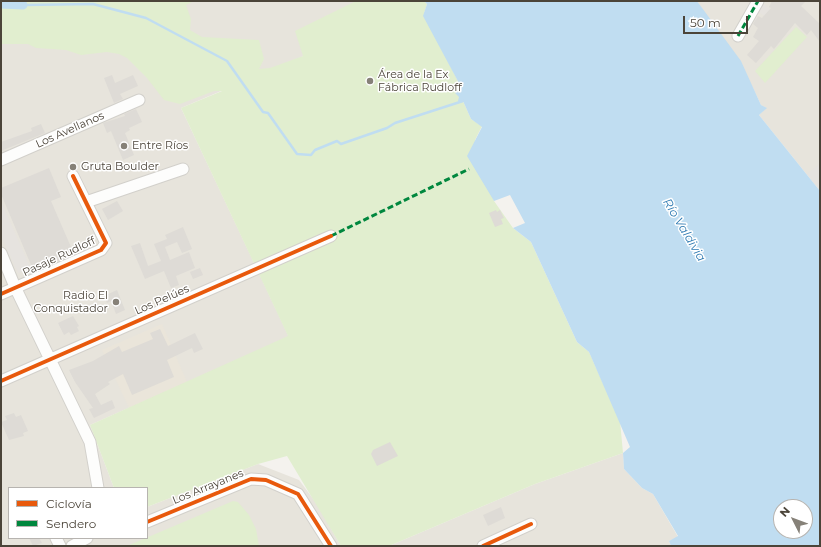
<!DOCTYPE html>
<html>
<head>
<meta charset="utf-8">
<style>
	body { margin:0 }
	#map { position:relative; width:821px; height:547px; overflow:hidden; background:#f4f2ee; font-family:Montserrat,sans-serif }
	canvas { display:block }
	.frame { position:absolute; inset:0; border:2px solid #4b4439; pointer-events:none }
	.legend { position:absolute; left:8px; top:487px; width:140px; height:52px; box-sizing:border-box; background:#fff; border:1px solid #b7b4b0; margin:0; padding:5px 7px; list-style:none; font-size:12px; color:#4b4439 }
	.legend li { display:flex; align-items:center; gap:8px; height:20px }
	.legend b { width:20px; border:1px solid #b7b4b0 }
	.north { position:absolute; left:773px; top:499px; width:40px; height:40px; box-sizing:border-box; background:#fff; border:1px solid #b7b4b0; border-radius:50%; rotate:312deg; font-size:11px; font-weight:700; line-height:16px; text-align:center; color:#4b4439 }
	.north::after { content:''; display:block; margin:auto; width:14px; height:18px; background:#868178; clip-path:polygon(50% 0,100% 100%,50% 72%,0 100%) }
	.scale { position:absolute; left:683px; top:16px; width:65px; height:18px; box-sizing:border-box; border:2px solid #4b4439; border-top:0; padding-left:5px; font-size:12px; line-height:14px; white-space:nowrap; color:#4b4439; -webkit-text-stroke:3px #fff; paint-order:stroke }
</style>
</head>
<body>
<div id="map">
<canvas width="821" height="547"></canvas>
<div class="frame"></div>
<ul class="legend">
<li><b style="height:5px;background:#e8590c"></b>Ciclovía</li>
<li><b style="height:5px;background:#00873e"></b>Sendero</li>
</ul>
<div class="north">N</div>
<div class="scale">50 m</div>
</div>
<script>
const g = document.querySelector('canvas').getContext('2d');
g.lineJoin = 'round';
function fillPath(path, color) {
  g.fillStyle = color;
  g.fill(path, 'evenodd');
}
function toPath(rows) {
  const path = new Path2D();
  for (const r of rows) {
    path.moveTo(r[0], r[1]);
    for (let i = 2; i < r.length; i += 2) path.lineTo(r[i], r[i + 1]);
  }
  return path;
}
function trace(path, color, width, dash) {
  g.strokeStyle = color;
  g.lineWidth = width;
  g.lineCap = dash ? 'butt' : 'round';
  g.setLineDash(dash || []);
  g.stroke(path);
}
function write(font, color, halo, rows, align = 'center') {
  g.font = font + ' Montserrat,sans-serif';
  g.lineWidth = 3;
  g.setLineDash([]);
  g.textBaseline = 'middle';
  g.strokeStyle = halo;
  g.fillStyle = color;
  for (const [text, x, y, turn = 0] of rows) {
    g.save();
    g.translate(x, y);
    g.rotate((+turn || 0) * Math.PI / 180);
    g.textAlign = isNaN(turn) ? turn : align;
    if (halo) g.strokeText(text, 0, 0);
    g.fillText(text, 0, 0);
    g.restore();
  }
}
const residential = toPath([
	[1,1,424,1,400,15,181,108,289,337,90,425,114,488,9,488,9,538,147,538,147,507,258,464,299,480,317,504,341,546,1,546],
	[697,1,820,1,820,191,759,115,766,108,761,105,753,88],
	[623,453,624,469,642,488,653,494,678,537,669,541,671,546,389,546,535,484]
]);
const education = toPath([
	[162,324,187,382,129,408,102,350]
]);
const green = toPath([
	[1,1,194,1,186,5,191,19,190,30,202,37,259,40,264,59,259,69,270,68,303,56,295,31,356,1,424,1,427,4,424,14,461,87,459,91,463,101,471,119,482,126,475,140,494,201,513,228,531,242,577,342,589,352,620,421,623,453,535,484,389,546,341,546,287,456,258,464,147,507,147,488,114,488,90,425,288,336,181,108,222,91,214,91,180,104,164,100,147,78,127,58,119,54,107,52,81,55,66,50,36,48,28,44,1,44],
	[796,27,807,37,765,83,755,71],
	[233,501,238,502,249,515,256,529,259,546,127,546]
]);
const parking = toPath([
	[761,2,776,13,771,19,756,11],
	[820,164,820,191,807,174],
	[1,201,31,269,18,273,1,236]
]);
const water = toPath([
	[424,1,697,1,741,61,761,105,767,108,759,115,820,191,820,546,671,546,669,541,678,536,653,494,642,488,624,469,623,453,630,447,589,352,577,342,531,242,513,228,525,223,510,195,494,201,467,156,482,127,471,119,463,101,458,101,459,97,455,93,459,91,461,87,423,16,427,4],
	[781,507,805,507,805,531,781,531]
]);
const stream = toPath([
	[23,5,93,4,146,18,227,61,263,112,268,113,297,154,311,155,315,150,337,141,341,144,387,128,395,123,463,101]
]);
const canal = toPath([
	[1,4,23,5]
]);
const building = toPath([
	[772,1,806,1,801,6,820,24,820,42,811,30,807,35,795,23,774,49,771,46,756,63,747,55,759,41,753,37,758,28,753,24,758,16,762,18,771,8,769,7],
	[112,75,115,83,133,75,138,86,120,94,123,99,114,103,104,78],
	[136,109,142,122,129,128,130,130,125,133,134,155,123,160,111,131,107,133,103,123,125,116,124,114],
	[41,124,45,133,1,151,1,142,32,131,31,128],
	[49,168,61,197,51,201,74,254,34,272,1,194,1,188],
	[117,201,123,211,108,220,102,209],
	[496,210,497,212,500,210,504,218,501,219,503,224,495,227,489,213],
	[183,227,192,249,182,253,177,242,165,247,170,260,189,252,195,268,176,276,179,285,171,288,164,271,145,279,131,246,140,243,148,266,161,261,154,244,167,239,165,235],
	[200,268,203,275,193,279,190,272],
	[117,290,125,310,116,314,111,301,107,303,104,296],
	[73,316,79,326,77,327,79,331,71,335,69,332,64,335,58,323],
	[160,329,168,346,195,333,203,349,194,353,192,348,167,360,174,377,132,395,123,374,108,382,110,384,95,394,101,405,112,400,115,408,94,418,89,409,93,408,75,382,69,370,93,361,119,346,122,352,153,339,150,333],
	[14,413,16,417,21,415,28,431,23,433,24,436,9,440,1,422,7,420,5,416],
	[390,442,398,456,377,466,371,454,373,450],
	[501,507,505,518,488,526,483,515],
	[29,538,39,538,42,543,33,546]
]);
const minor = toPath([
	[738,36,758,1],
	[1,160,139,100],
	[86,202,183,169],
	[1,253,15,287,90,442,98,488],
	[1,294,101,250,106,243,73,176],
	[1,381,331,236],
	[147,522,251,479,266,480,298,494,331,546],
	[56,538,60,546],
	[72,546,87,538],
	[483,546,531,524]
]);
const quiet = toPath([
	[738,36,758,1],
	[331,236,469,169]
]);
const cycleway = toPath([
	[1,294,101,250,106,243,73,176],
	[1,381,331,236],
	[147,522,251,479,266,480,298,494,331,546],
	[483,546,531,524]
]);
const markers = [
	[370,81,4,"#868178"],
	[124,146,4,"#868178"],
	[73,167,4,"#868178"],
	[116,302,4,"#868178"]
];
const poiNames = [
	["Área de la Ex",378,75],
	["Fábrica Rudloff",378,88],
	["Entre Ríos",132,146],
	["Gruta Boulder",81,167],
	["Radio El",108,296,"right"],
	["Conquistador",108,309,"right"]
];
const streetNames = [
	["Los Avellanos",70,130,-24],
	["Pasaje Rudloff",59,257,-25],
	["Los Pelúes",162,300,-24],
	["Los Arrayanes",208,487,-22]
];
const waterNames = [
	["Río Valdivia",684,230,59]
];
fillPath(residential, '#e7e4dc');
fillPath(education, '#eae5da');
fillPath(green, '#e1eecf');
fillPath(parking, '#e6e3df');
fillPath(water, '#c0ddf1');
trace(stream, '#c0ddf1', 2.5);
trace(canal, '#c0ddf1', 9);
fillPath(building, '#dedbd6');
trace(minor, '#d2d0cb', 13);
trace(minor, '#fdfdfc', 11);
trace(quiet, '#00873e', 3, [6, 3]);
trace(cycleway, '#e8590c', 4);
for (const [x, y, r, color] of markers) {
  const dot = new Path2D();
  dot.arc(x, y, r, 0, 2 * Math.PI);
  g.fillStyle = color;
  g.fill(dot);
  trace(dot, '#fff', 1.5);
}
write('11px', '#4b4439', '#fff', poiNames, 'left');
write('11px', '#4b4439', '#fff', streetNames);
write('italic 12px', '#2e7ab2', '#fff', waterNames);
</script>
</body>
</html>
